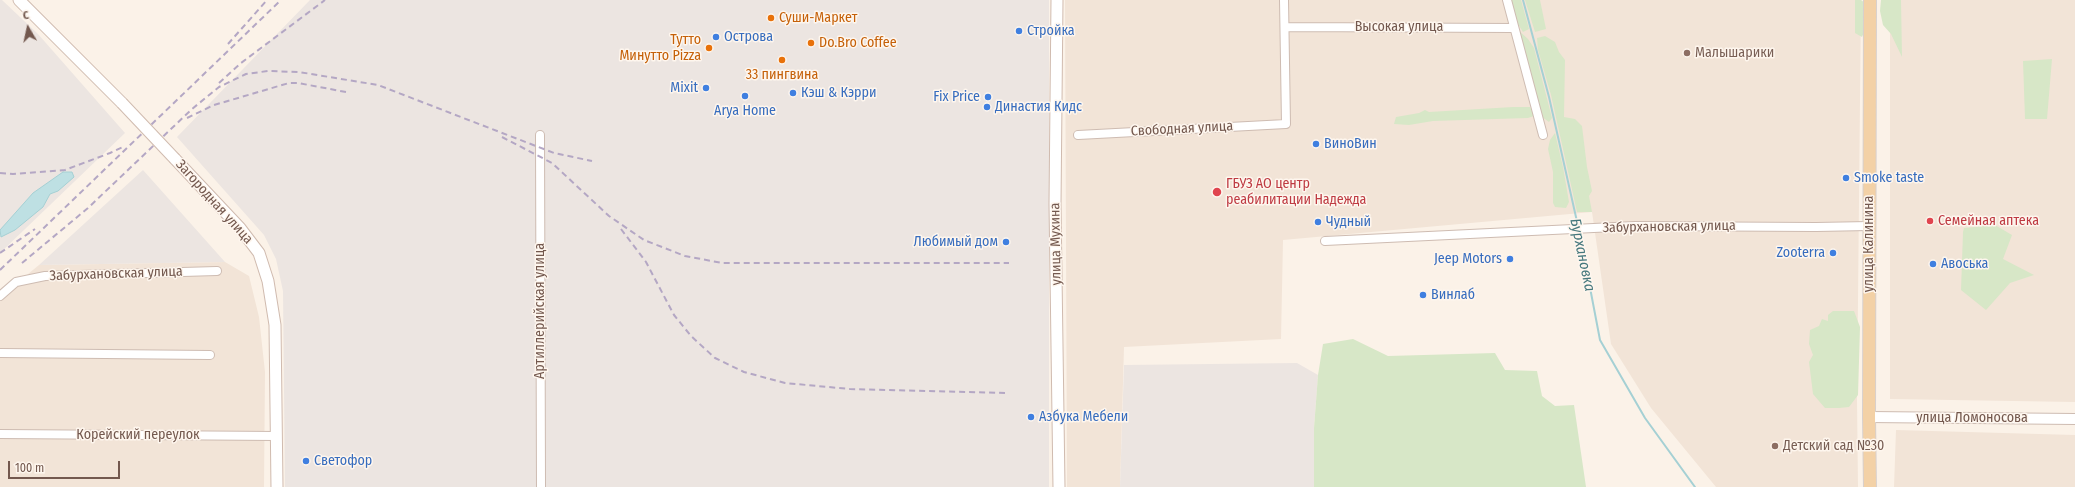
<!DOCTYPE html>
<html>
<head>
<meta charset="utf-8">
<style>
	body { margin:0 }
	#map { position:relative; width:2075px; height:487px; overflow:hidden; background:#fbf2e8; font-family:"Fira Sans Condensed",sans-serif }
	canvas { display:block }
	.north { position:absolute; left:8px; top:8px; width:40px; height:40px; -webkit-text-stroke:3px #fef6ee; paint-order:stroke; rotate:351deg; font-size:11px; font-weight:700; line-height:16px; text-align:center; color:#73584e }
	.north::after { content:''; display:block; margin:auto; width:14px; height:18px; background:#73584e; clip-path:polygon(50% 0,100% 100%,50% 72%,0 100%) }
	.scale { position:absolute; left:8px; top:461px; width:112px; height:18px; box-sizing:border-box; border:2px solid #73584e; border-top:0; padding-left:5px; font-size:12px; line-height:14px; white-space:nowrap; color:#73584e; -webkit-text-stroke:3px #fef6ee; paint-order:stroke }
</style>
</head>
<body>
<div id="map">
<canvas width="2075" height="487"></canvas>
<div class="north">С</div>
<div class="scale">100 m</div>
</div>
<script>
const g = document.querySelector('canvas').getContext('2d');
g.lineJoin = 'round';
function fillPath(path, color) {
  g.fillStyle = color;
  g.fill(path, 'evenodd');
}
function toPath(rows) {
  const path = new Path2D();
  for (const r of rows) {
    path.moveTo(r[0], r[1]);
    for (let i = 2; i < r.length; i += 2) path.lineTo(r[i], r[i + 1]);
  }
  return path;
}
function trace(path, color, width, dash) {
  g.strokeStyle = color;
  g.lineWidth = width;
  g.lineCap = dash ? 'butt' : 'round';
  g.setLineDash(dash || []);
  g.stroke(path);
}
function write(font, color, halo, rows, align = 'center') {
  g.font = font + ' "Fira Sans Condensed",sans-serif';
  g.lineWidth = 3;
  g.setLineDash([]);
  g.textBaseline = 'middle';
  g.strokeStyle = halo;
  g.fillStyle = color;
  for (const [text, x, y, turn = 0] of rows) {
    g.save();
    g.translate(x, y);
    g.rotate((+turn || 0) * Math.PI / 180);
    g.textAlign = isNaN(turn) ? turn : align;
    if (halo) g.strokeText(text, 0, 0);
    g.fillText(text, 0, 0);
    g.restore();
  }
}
const residential = toPath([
	[1065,0,1861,0,1857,400,1858,487,1716,487,1651,408,1611,344,1592,212,1283,240,1281,339,1124,347,1120,487,1067,487],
	[1890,0,2075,0,2075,402,1890,399],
	[225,262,249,276,259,317,265,372,264,487,0,487,0,300,6,292,39,265],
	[1896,430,2075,435,2075,487,1894,487]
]);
const industrial = toPath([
	[0,0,2,0,38,34,125,133,0,253],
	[310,0,1049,0,1049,487,285,487,283,291,276,259,264,235,177,137],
	[143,170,225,262,39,265],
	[1297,363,1318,375,1314,428,1314,487,1120,487,1124,365]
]);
const green = toPath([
	[1509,0,1521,0,1529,29,1523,32,1516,21],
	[1525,0,1540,0,1546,29,1535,32],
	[1855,0,1861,0,1865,3,1865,30,1862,37,1855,33],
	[1881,0,1901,0,1902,57,1891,34,1883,25,1880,11],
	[1518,30,1528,39,1534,48,1552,118,1549,122,1542,117],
	[1545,36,1555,42,1559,52,1565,60,1564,117,1575,119,1582,126,1587,167,1592,191,1589,196,1592,212,1577,212,1551,95,1538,50,1537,38],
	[2052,59,2047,119,2025,119,2023,61],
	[1513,107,1530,107,1534,116,1528,118,1433,121,1409,125,1394,124,1396,117,1419,113,1425,110,1429,112],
	[1555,133,1563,167,1569,202,1566,208,1555,207,1553,203,1553,172,1548,149,1550,140],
	[1995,225,2012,235,2003,259,2034,275,2010,283,1986,310,1961,290,1963,232,1964,228],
	[1833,311,1854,311,1860,327,1858,395,1849,407,1839,408,1825,408,1813,394,1809,362,1813,355,1809,344,1810,330,1819,326,1822,319,1828,321,1828,315],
	[1353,339,1388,356,1495,353,1505,370,1537,371,1542,396,1555,406,1574,405,1586,487,1314,487,1314,428,1318,375,1323,344]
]);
const water = toPath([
	[63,172,72,172,74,177,58,191,50,194,43,207,15,230,1,237,0,230,33,193,63,172]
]);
const stream = toPath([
	[1523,0,1549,97,1578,226],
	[1579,230,1600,340,1645,418,1695,487]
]);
const minor = toPath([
	[1507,0,1543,135],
	[1285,27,1513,28],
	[540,135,541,487],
	[1078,135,1286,124,1284,0],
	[1325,241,1635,226,1816,227,1869,226],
	[0,296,16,282,45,276,217,271],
	[0,353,210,355],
	[0,434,277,436]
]);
const tertiary = toPath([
	[1869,417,2075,419]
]);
const secondary = toPath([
	[19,0,122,103],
	[1057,0,1055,204,1059,487],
	[175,159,240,228,259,253,268,281,275,325,277,487]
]);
const primary = toPath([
	[1870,0,1869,417,1870,487]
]);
const rail = toPath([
	[228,44,267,0],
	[219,83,241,63,325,0],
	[187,118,214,105,289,83,298,83,346,92],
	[502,137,552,163,609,216,644,240,685,256,722,263,1009,263],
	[0,173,13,174,65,170,110,153,123,147],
	[621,229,646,262,674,315,691,336,715,358,744,372,785,383,850,389,1005,393],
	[0,253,35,229],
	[22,263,88,208,192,109,219,87,246,74,268,71,299,72,378,85,554,153,592,161],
	[0,270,281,0]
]);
const secondaryBridge = toPath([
	[122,103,175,159]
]);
const markers = [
	[771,18,4,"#e8710a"],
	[1019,31,4,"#3f7fe0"],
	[716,37,4,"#3f7fe0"],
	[811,43,4,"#e8710a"],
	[709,48,4,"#e8710a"],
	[1687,53,4,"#8d6e63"],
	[782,60,4,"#e8710a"],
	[706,88,4,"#3f7fe0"],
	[793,93,4,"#3f7fe0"],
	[745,96,4,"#3f7fe0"],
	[988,97,4,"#3f7fe0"],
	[987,107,4,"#3f7fe0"],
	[1316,144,4,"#3f7fe0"],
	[1846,178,4,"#3f7fe0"],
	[1217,192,5,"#e0444e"],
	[1930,221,4,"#e0444e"],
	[1318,222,4,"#3f7fe0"],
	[1006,242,4,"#3f7fe0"],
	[1833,253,4,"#3f7fe0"],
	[1510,259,4,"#3f7fe0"],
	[1933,264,4,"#3f7fe0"],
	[1423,295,4,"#3f7fe0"],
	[1031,417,4,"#3f7fe0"],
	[1775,446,4,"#8d6e63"],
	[306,461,4,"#3f7fe0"]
];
const foodNames = [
	["Суши-Маркет",779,18],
	["Тутто",701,40,"right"],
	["Минутто Pizza",701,56,"right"],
	["Do.Bro Coffee",819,43],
	["33 пингвина",782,75,"center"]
];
const streetNames = [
	["Высокая улица",1399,27],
	["Свободная улица",1182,129,-3],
	["Загородная улица",214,202,48],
	["Забурхановская улица",1669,227,-1],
	["улица Мухина",1056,244,-91],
	["улица Калинина",1869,244,-90],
	["Забурхановская улица",116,274,-2],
	["Артиллерийская улица",540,311,-90],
	["улица Ломоносова",1972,418],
	["Корейский переулок",138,435]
];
const shopNames = [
	["Стройка",1027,31],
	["Острова",724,37],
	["Mixit",698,88,"right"],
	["Кэш & Кэрри",801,93],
	["Fix Price",980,97,"right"],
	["Династия Кидс",995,107],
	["Arya Home",745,111,"center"],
	["ВиноВин",1324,144],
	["Smoke taste",1854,178],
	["Чудный",1326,222],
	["Любимый дом",998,242,"right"],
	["Zooterra",1825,253,"right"],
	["Jeep Motors",1502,259,"right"],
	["Авоська",1941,264],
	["Винлаб",1431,295],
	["Азбука Мебели",1039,417],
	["Светофор",314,461]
];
const educationNames = [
	["Малышарики",1695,53],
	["Детский сад №30",1783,446]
];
const healthNames = [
	["ГБУЗ АО центр",1226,184],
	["реабилитации Надежда",1226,200],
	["Семейная аптека",1938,221]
];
const waterNames = [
	["Бурхановка",1582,255,78]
];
fillPath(residential, '#f2e4d7');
fillPath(industrial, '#ece5e1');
fillPath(green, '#d7e7c7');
fillPath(water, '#bee0e3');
trace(water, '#a5d0d4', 1);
trace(stream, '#a5d0d4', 2);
trace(minor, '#cebcb2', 10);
trace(tertiary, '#cebcb2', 12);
trace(secondary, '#d0bbaf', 13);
trace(primary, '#d8d0cd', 14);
trace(minor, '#fff', 8);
trace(tertiary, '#fff', 10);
trace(secondary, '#fff', 11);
trace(primary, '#f3d1a6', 12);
trace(rail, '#b4a7c4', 2, [6, 4]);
trace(secondaryBridge, '#d0bbaf', 13, []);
trace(secondaryBridge, '#fff', 11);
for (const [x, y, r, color] of markers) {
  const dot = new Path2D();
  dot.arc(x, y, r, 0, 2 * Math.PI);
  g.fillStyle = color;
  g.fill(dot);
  trace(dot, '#fef6ee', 1.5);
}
write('14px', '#c56008', '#fef6ee', foodNames, 'left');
write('14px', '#73584e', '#fef6ee', streetNames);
write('14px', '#366cbe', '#fef6ee', shopNames, 'left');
write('14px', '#785e54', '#fef6ee', educationNames, 'left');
write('14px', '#be3a42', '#fef6ee', healthNames, 'left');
write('italic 15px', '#46787d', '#fef6ee', waterNames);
</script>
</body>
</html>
